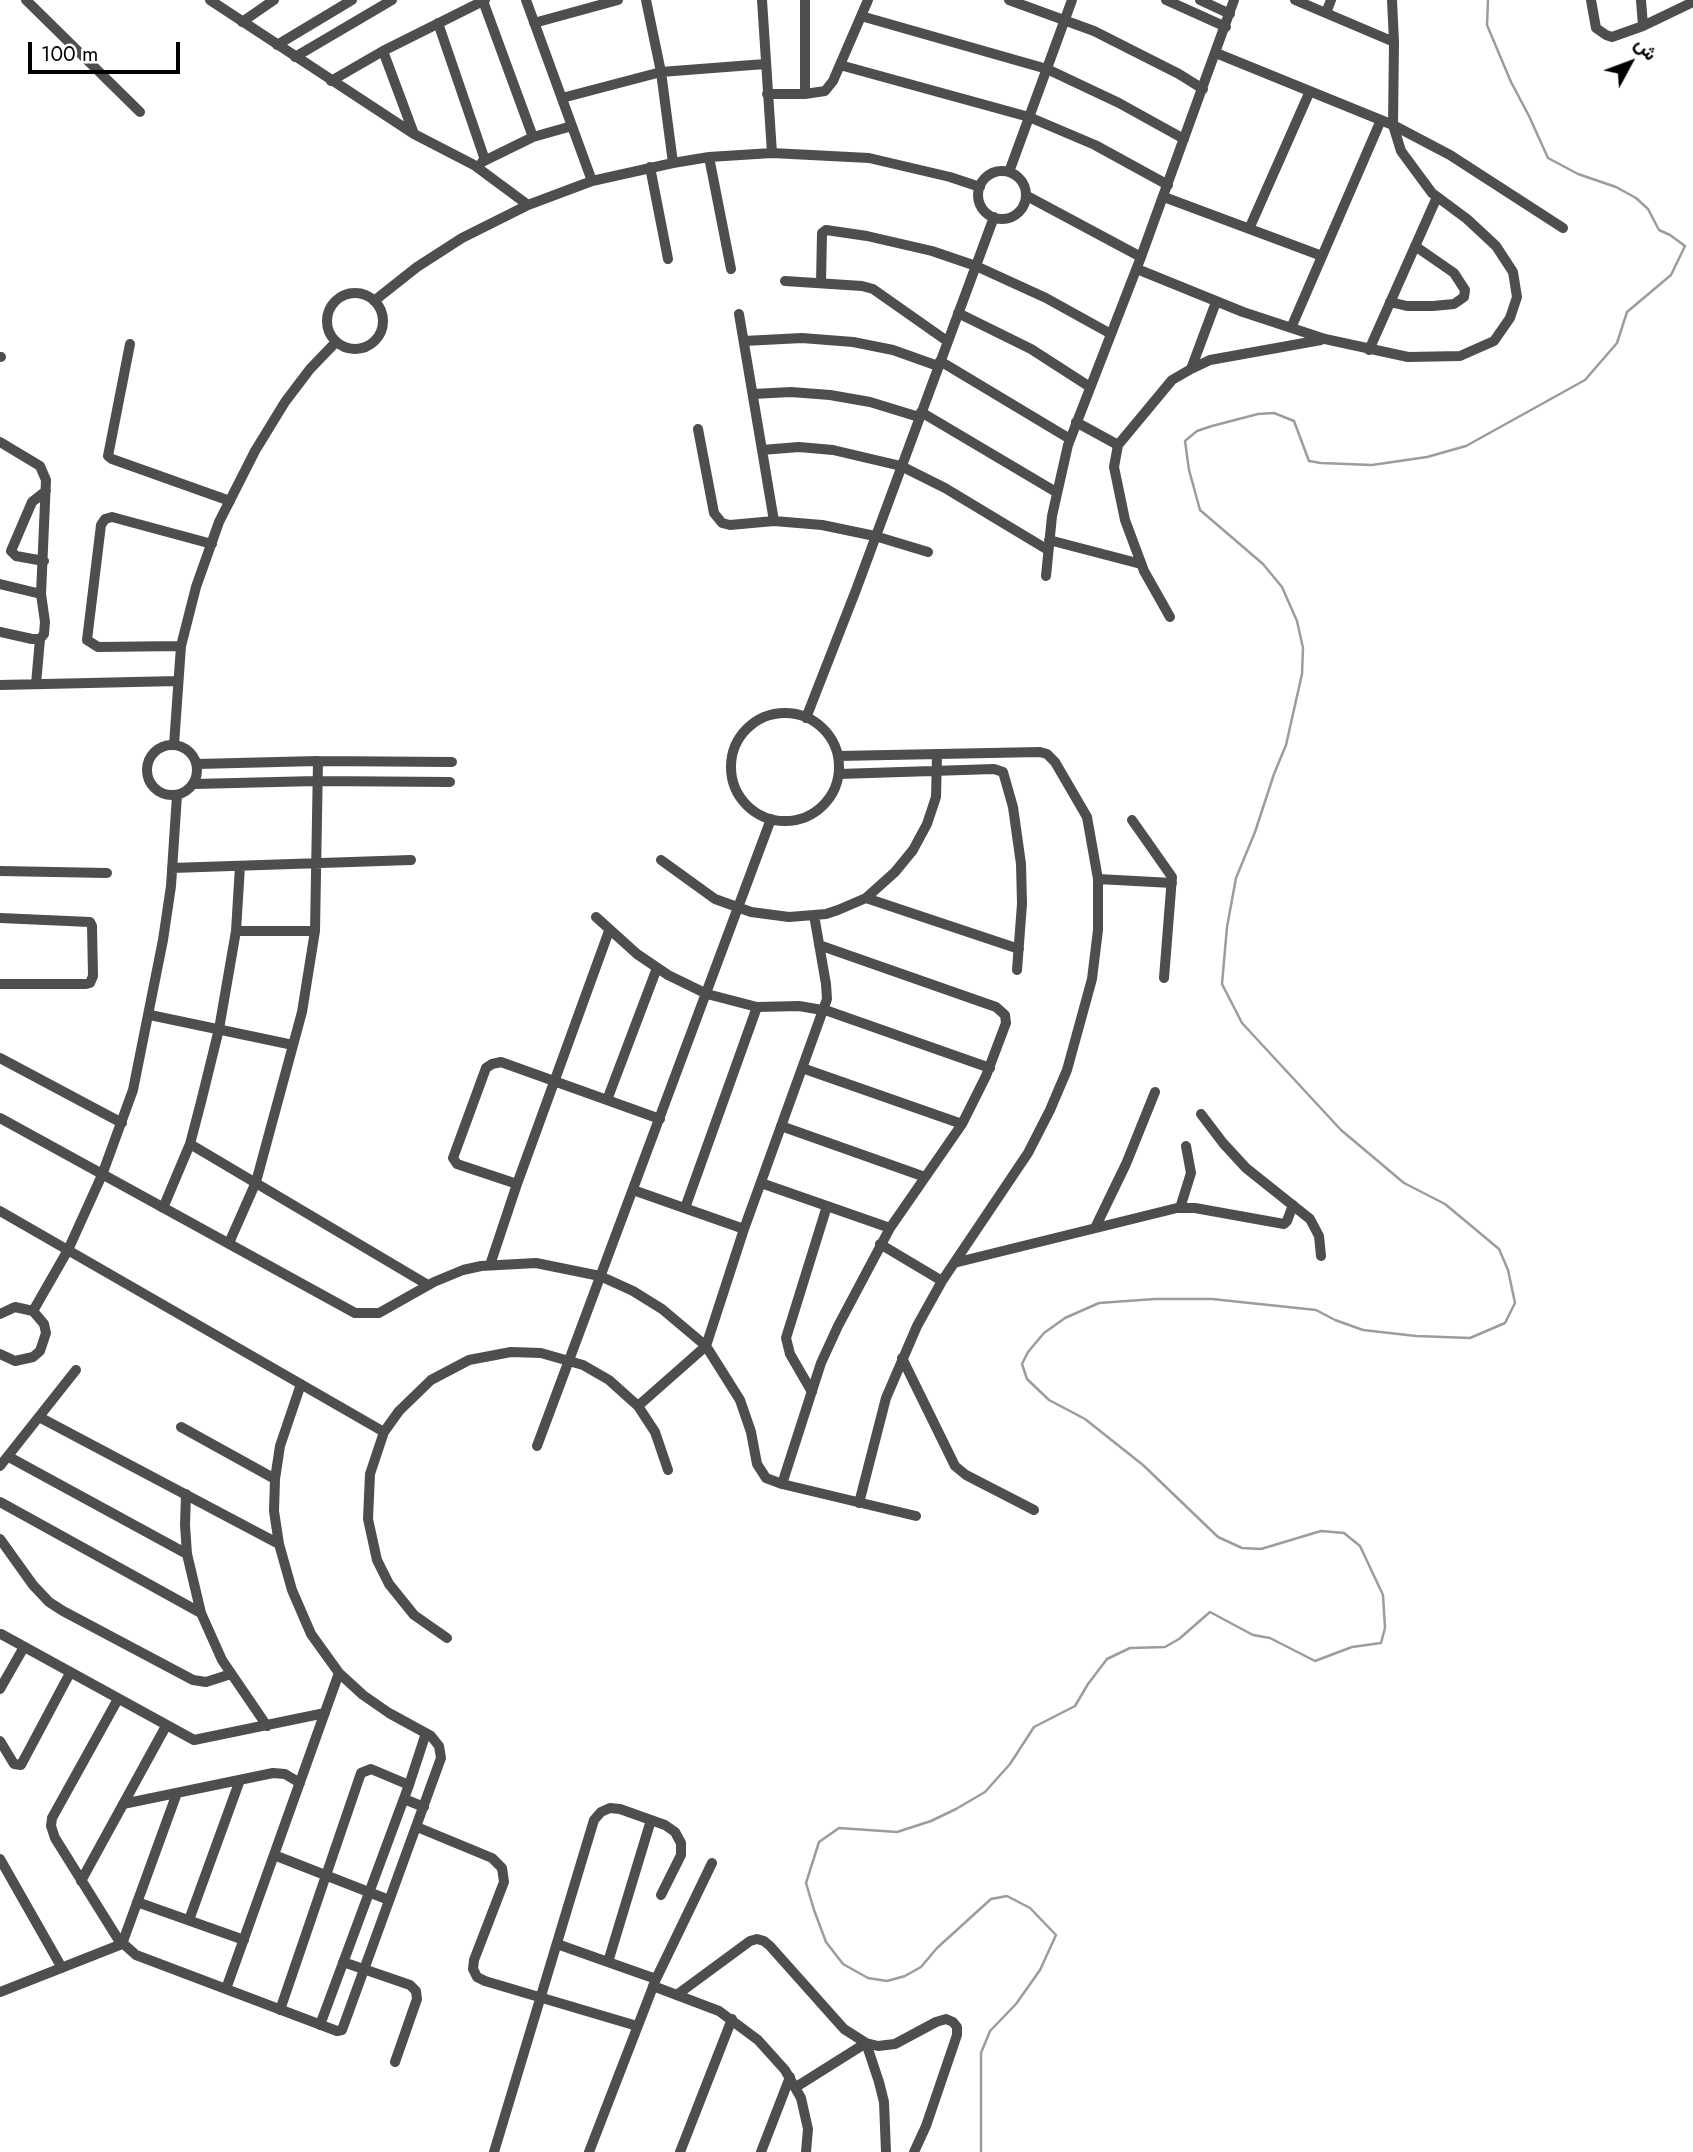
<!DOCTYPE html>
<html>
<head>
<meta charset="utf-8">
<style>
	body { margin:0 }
	#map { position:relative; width:1693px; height:2152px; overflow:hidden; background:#fff; font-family:Jost,Vazirmatn,sans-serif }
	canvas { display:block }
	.north { position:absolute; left:1595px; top:28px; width:70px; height:70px; -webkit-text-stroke:5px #fff; paint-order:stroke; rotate:49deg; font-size:19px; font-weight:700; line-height:28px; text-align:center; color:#000 }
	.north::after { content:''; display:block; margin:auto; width:24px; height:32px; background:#000; clip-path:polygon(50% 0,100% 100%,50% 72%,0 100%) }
	.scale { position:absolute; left:28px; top:42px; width:152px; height:32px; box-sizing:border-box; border:4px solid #000; border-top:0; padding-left:9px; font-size:21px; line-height:24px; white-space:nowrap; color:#000; -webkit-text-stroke:5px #fff; paint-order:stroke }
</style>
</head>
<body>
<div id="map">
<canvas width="1693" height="2152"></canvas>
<div class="north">ش</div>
<div class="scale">100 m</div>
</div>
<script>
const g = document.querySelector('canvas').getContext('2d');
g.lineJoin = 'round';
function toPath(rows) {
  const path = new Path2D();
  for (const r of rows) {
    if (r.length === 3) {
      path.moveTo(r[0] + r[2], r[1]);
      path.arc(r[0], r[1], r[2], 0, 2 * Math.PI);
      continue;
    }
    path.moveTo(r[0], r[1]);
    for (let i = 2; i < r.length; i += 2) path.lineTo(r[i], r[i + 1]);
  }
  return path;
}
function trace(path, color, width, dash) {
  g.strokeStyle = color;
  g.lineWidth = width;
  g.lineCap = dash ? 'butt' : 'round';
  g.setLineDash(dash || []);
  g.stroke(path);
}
const stream = toPath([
	[981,2152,981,2053,990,2031,1016,2004,1040,1970,1056,1935,1030,1908,1007,1896,991,1899,937,1948,921,1967,905,1976,887,1981,868,1978,843,1964,826,1942,814,1910,806,1883,819,1842,839,1828,897,1832,931,1821,956,1809,985,1792,1010,1764,1034,1727,1075,1706,1088,1684,1107,1659,1130,1648,1165,1647,1179,1639,1210,1612,1253,1635,1270,1638,1315,1661,1352,1647,1381,1643,1385,1628,1383,1595,1360,1546,1344,1533,1321,1531,1261,1549,1242,1548,1218,1537,1143,1465,1085,1419,1049,1400,1027,1379,1022,1364,1028,1352,1044,1333,1065,1318,1099,1303,1155,1299,1212,1299,1316,1310,1335,1320,1363,1330,1416,1336,1470,1338,1505,1323,1515,1303,1508,1270,1499,1249,1445,1204,1404,1183,1341,1130,1242,1023,1222,984,1227,927,1236,878,1255,832,1274,774,1286,745,1302,674,1303,648,1297,621,1282,587,1263,564,1200,510,1189,470,1185,441,1197,431,1212,426,1258,414,1274,413,1294,421,1309,461,1321,463,1372,465,1427,457,1466,446,1585,380,1617,343,1627,312,1671,275,1685,246,1670,235,1659,230,1648,209,1636,198,1616,187,1578,174,1548,158,1529,116,1511,82,1487,25,1488,0]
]);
const minor = toPath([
	[26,0,140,112],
	[210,0,414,134,474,165,528,205],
	[526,0,592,181],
	[646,0,661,72,673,163],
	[762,0,772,153],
	[805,0,805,94],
	[1009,0,1094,31,1179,74,1203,89],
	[1166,0,1226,27],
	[1200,0,1230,14],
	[1295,0,1394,42],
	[1392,0,1394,42,1393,125,1450,155,1563,228],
	[1591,0,1596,28,1606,35,1612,37,1643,26,1693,2],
	[1641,0,1643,26],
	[483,1,533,137],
	[1326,13,1331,0],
	[861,16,1047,69,1119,103,1184,139],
	[242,22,274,0],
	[438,23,485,160],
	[534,23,618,0],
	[277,45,352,0],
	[383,51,414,134],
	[295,57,392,0],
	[840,65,1029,117,1095,145,1168,185],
	[331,81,383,51,485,0],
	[767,94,805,94,825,91,833,81,868,0],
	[562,98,661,72,765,64],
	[709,157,731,269],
	[482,162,533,137,572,126],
	[650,167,668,259],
	[1002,195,24],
	[1009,172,1072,0],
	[1027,196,1141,257],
	[1164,197,1322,256],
	[1249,229,1310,91],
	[1137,269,1243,312,1325,339,1408,357,1460,356,1494,341,1510,318,1517,297,1513,272,1496,246,1467,219,1432,193,1401,151,1393,125,1216,53],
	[785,281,862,286,873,289,947,341],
	[821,283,822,233,826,230,867,236,932,251,976,266,1046,298,1111,334],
	[355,321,28],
	[374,301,417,267,462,238,528,205,592,181,673,163,709,157,772,153,869,158,950,177,980,187],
	[1390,302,1407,306,1433,306,1454,304,1464,297,1465,290,1454,273,1415,246],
	[958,313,1031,349,1090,387],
	[739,314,774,521],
	[1291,328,1381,120],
	[744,341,802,338,853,342,893,350,938,366],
	[130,344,108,456,112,459,230,501],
	[1369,350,1437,197],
	[0,357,1,357],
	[940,361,1070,439],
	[1191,369,1216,302],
	[753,394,791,392,830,395,870,402,919,417],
	[921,412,1056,492],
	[1076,422,1118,445],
	[698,429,714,513,722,523,730,525,774,521,822,525,875,536,928,552],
	[0,442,40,466,46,480,41,594,45,622,44,634,40,639,32,639,0,632],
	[762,450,799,447,833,450,901,466,945,488,1048,550],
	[1049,540,1141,564],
	[44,561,16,556,11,551,32,502,46,491],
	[1046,576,1052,516,1068,445,1141,257,1234,0],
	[0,584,41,594],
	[1170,617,1144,571,1125,520,1114,467,1118,445,1172,380,1191,369,1210,360,1321,340],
	[181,646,98,647,87,640,101,525,105,519,112,517,212,544],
	[36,684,40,639],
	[0,685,178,681],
	[785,767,54],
	[806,718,856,590,994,217],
	[172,770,25],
	[174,745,181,646,196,587,219,522,255,451,285,402,310,369,336,342],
	[838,756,1040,752,1047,754,1055,762,1087,817,1098,879,1098,930,1092,979,1067,1070,1050,1110,1028,1153,942,1281,917,1326,886,1398,859,1503],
	[197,764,318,761,452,762],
	[839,774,994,769,1003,772,1013,807,1021,864,1022,904,1017,970],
	[194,784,317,781,450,782],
	[1132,820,1172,877,1164,978],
	[661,860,715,899,751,912,789,917,826,914,838,910,866,898,895,872,913,850,927,824,936,797,937,754],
	[172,868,411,860],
	[0,871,107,873],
	[1098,879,1172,883],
	[866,898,1019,949],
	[596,917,637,954,668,975,707,994,757,1007,799,1006,828,1011,990,1068],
	[0,918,90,922,92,926,93,976,90,983,86,984,0,984],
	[236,931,240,866],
	[150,1015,293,1045],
	[0,1058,122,1123],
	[802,1068,962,1124],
	[607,1100,657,968],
	[1201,1114,1223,1143,1246,1168,1310,1219,1319,1236,1321,1256],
	[0,1118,355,1313,379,1313,434,1282,463,1270,481,1266,536,1263,600,1276,633,1291,662,1309,706,1346,740,1400,751,1432,757,1464,766,1478,782,1484,916,1516],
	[781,1126,925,1177],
	[190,1144,428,1285],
	[761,1183,890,1228],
	[517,1184,457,1164,453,1158,486,1068,492,1064,501,1062,660,1119],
	[633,1190,744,1229],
	[163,1208,190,1144,201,1102,219,1029,236,931,315,931],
	[685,1208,757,1007],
	[1180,1208,1191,1173,1186,1146],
	[0,1211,384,1432],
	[1095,1228,1126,1164,1155,1092],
	[229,1243,256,1182,302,1012,315,931,318,761],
	[880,1244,942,1281],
	[954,1263,1177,1208,1195,1208,1284,1224,1287,1221,1293,1205],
	[490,1265,517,1184,609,931],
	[33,1311,68,1250,102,1175,133,1090,163,940,171,886,177,795],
	[0,1314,15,1307,33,1311,44,1324,46,1333,40,1351,33,1357,15,1361,0,1354],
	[902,1358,955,1466,966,1475,1034,1510],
	[812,1392,790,1354,786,1338,827,1206],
	[638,1406,706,1346,744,1229,827,999,826,984,814,915],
	[41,1418,279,1544],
	[181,1427,275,1479],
	[537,1446,771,819],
	[9,1457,187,1554],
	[0,1466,76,1370],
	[782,1484,821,1363,838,1326,890,1228,962,1124,986,1076,1006,1023,1005,1015,996,1007,819,945],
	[186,1494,185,1525,187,1554,201,1613,222,1660,267,1726],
	[0,1502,201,1613],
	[0,1539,33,1585,49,1602,63,1611,193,1680,206,1682,231,1674],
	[1,1634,194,1740,325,1713],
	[447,1638,414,1615,389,1584,377,1560,368,1519,370,1474,384,1432,399,1411,431,1380,469,1360,511,1352,541,1353,583,1365,609,1380,638,1406,655,1432,668,1470],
	[0,1689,24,1647],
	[118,1699,52,1818,51,1826,55,1838,118,1939,136,1955,337,2031,342,2030,441,1758,439,1746,431,1736,389,1713,363,1695,339,1673,311,1634,292,1590,279,1544,274,1511,275,1479,280,1446,301,1384],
	[0,1741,14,1764,21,1765,70,1673],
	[404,1799,424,1807],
	[123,1804,273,1773,285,1774,300,1783],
	[417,1827,492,1858,502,1868,504,1882,474,1960,473,1969,477,1977,485,1981,637,2026],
	[274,1855,389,1900],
	[0,1859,62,1968],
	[81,1881,166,1726],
	[137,1902,244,1940],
	[189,1920,240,1780],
	[557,1944,656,1979],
	[343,1962,410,1985,416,1991,417,1999,395,2062],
	[608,1962,651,1820],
	[653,1986,719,2011,758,2040,785,2070,801,2098,808,2129,806,2152],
	[226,1989,339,1673],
	[0,1992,122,1944,177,1793],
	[678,1994,750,1941,757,1939,764,1941,770,1946,844,2029,866,2043,878,2046,895,2044,936,2022,946,2019,953,2022,957,2027,957,2035,926,2126,914,2152],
	[280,2010,361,1773,371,1769,409,1785],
	[320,2025,409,1785,426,1733],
	[866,2043,879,2082,884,2102,886,2152],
	[796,2087,866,2043],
	[494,2152,594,1820,601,1812,610,1808,620,1809,665,1825,675,1832,681,1843,681,1855,661,1895],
	[589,2152,656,1979,712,1863],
	[680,2152,732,2019],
	[761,2152,790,2077]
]);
trace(stream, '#9c9c9c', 2.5);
trace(minor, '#4e4e4e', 10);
</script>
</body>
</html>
